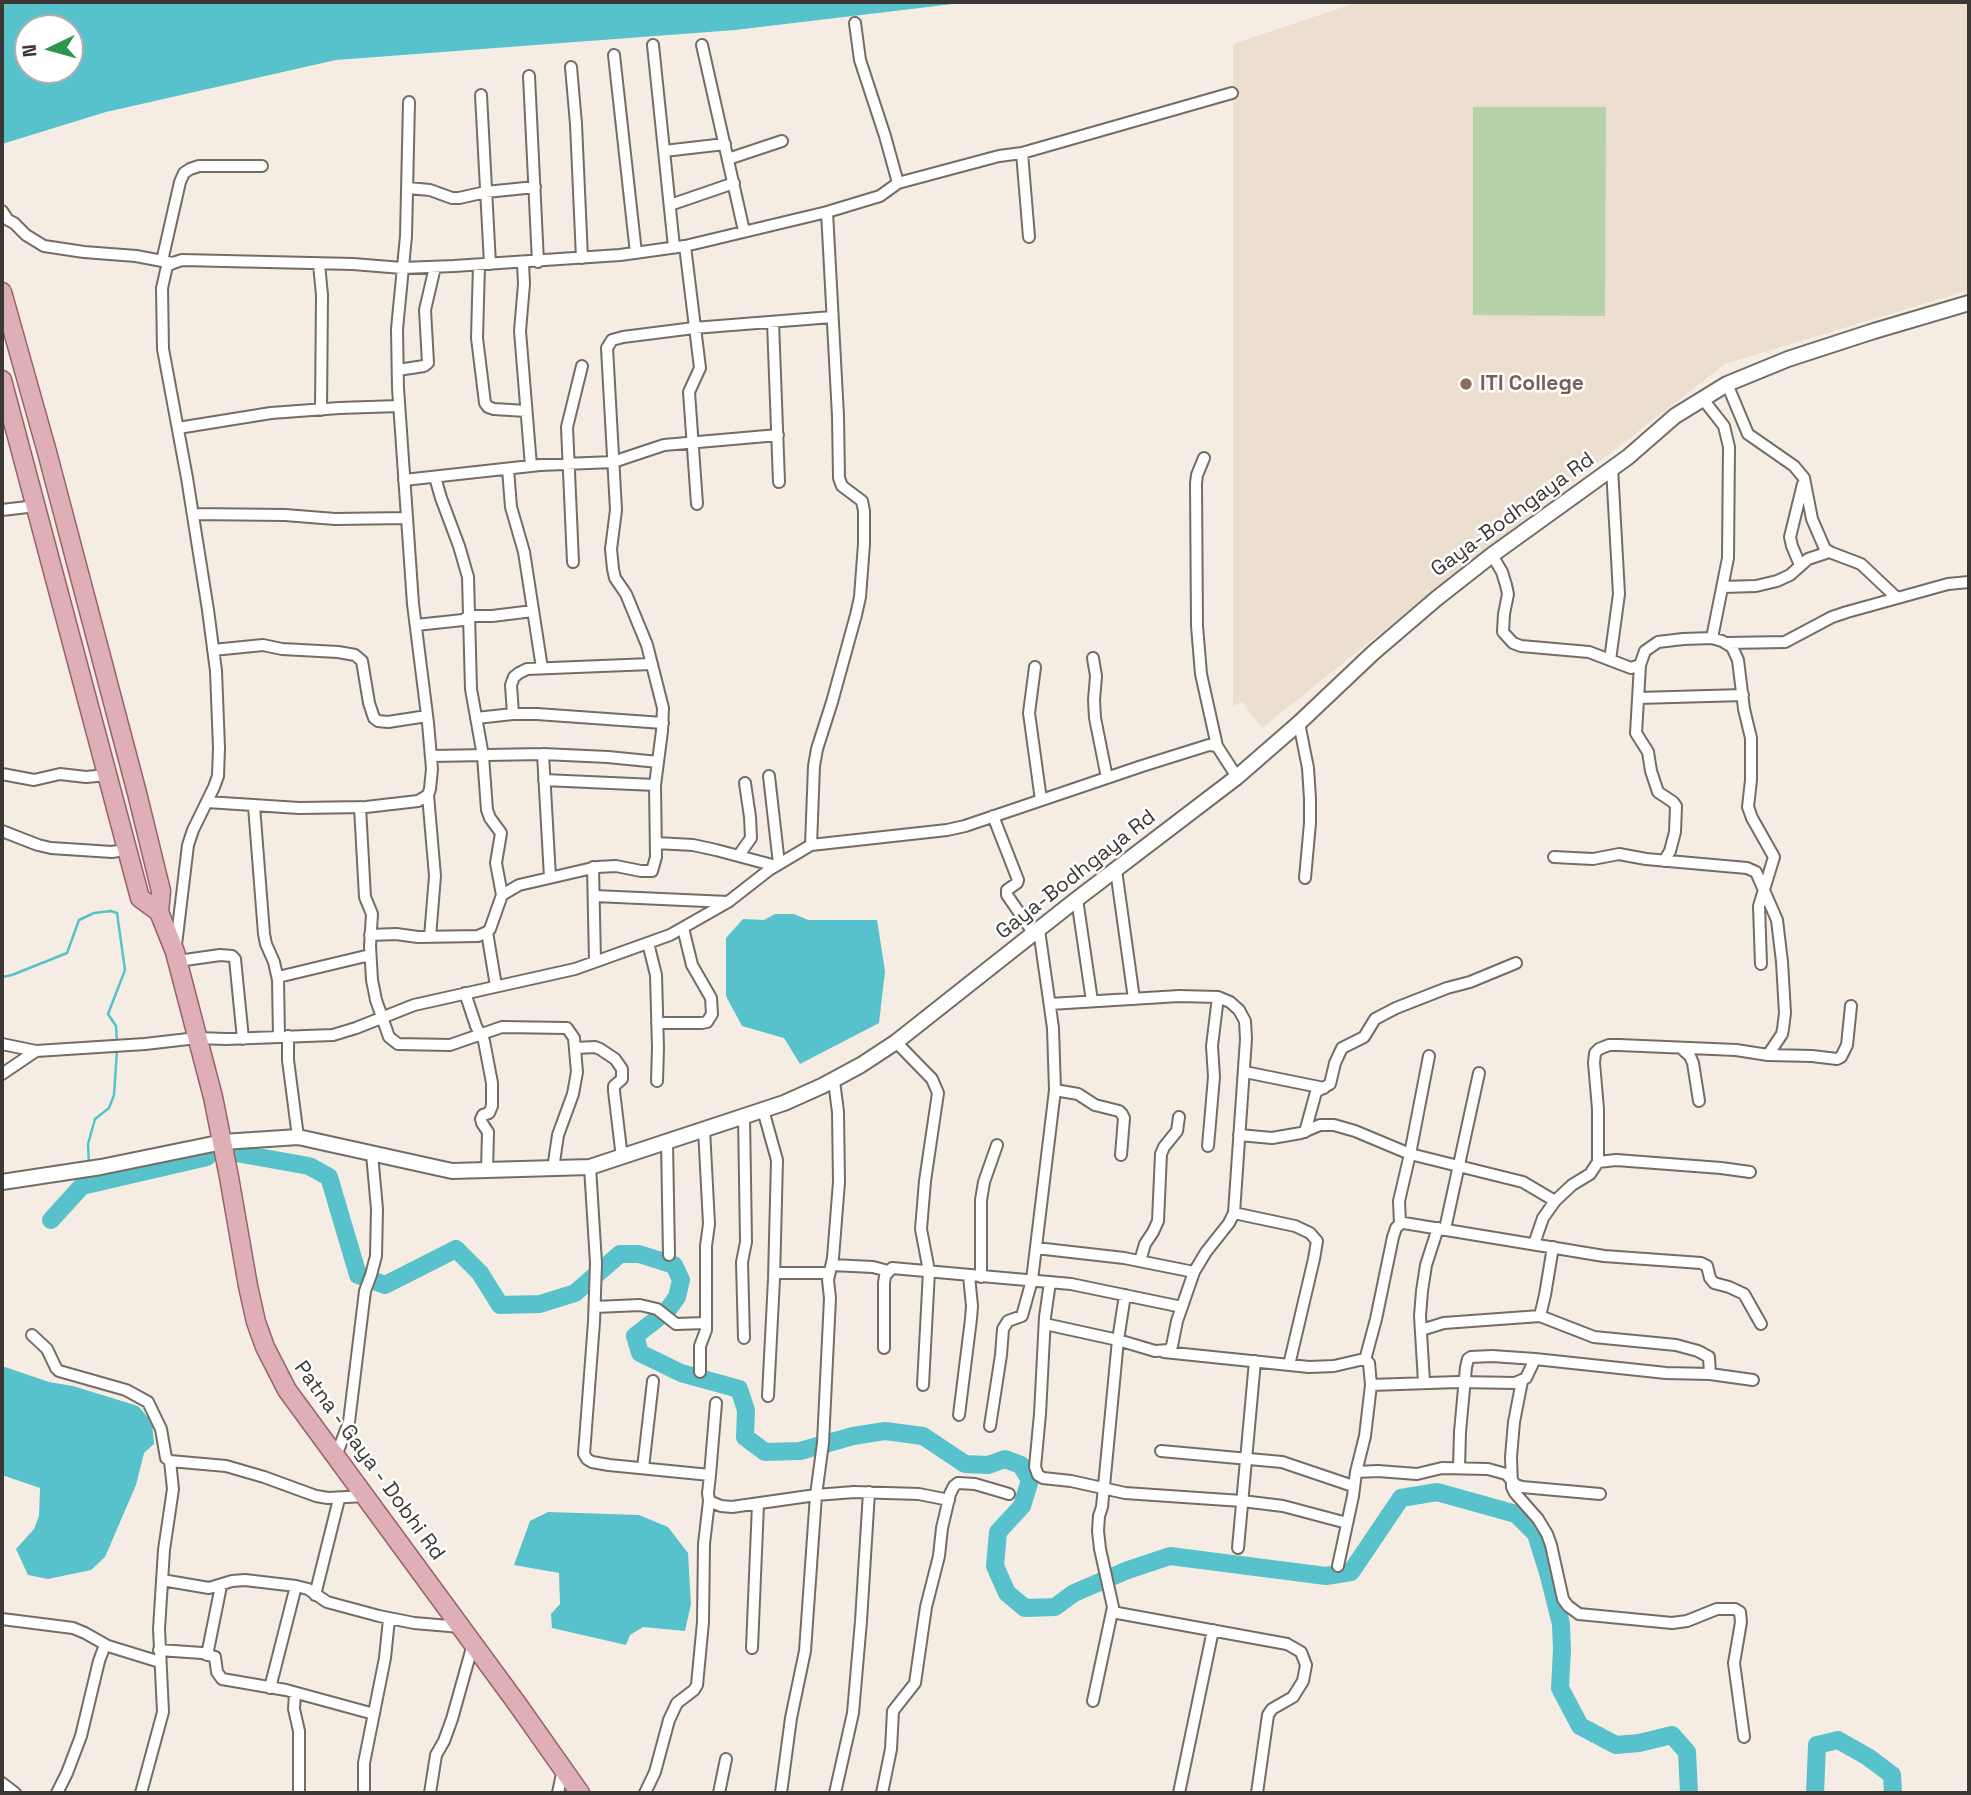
<!DOCTYPE html>
<html>
<head>
<meta charset="utf-8">
<style>
	body { margin:0 }
	#map { position:relative; width:1971px; height:1795px; overflow:hidden; background:#f5ede3; font-family:"Space Grotesk",sans-serif }
	canvas { display:block }
	.frame { position:absolute; inset:0; border:4px solid #3b3734; pointer-events:none }
	.north { position:absolute; left:14px; top:14px; width:70px; height:70px; box-sizing:border-box; background:#fff; border:2px solid #b1afae; border-radius:50%; rotate:265deg; font-size:19px; font-weight:700; line-height:28px; text-align:center; color:#3b3734 }
	.north::after { content:''; display:block; margin:auto; width:24px; height:32px; background:#2b964f; clip-path:polygon(50% 0,100% 100%,50% 72%,0 100%) }
</style>
</head>
<body>
<div id="map">
<canvas width="1971" height="1795"></canvas>
<div class="frame"></div>
<div class="north">N</div>
</div>
<script>
const g = document.querySelector('canvas').getContext('2d');
g.lineJoin = 'round';
function fillPath(path, color) {
  g.fillStyle = color;
  g.fill(path, 'evenodd');
}
function toPath(rows) {
  const path = new Path2D();
  for (const r of rows) {
    path.moveTo(r[0], r[1]);
    for (let i = 2; i < r.length; i += 2) path.lineTo(r[i], r[i + 1]);
  }
  return path;
}
function trace(path, color, width, dash) {
  g.strokeStyle = color;
  g.lineWidth = width;
  g.lineCap = dash ? 'butt' : 'round';
  g.setLineDash(dash || []);
  g.stroke(path);
}
function write(font, color, halo, rows, align = 'center') {
  g.font = font + ' "Space Grotesk",sans-serif';
  g.lineWidth = 5;
  g.setLineDash([]);
  g.textBaseline = 'middle';
  g.strokeStyle = halo;
  g.fillStyle = color;
  for (const [text, x, y, turn = 0] of rows) {
    g.save();
    g.translate(x, y);
    g.rotate((+turn || 0) * Math.PI / 180);
    g.textAlign = isNaN(turn) ? turn : align;
    if (halo) g.strokeText(text, 0, 0);
    g.fillText(text, 0, 0);
    g.restore();
  }
}
const built = toPath([
	[1358,2,1969,2,1969,290,1725,364,1433,591,1262,728,1242,702,1233,706,1233,44]
]);
const green = toPath([
	[1473,107,1606,107,1605,316,1473,315]
]);
const water = toPath([
	[2,2,970,2,735,30,336,60,106,112,2,144],
	[28,28,70,28,70,70,28,70],
	[775,914,794,914,808,920,877,920,885,971,879,1023,800,1064,784,1038,742,1026,726,996,726,938,743,919,764,920],
	[2,1366,49,1382,73,1386,138,1406,152,1422,154,1444,144,1453,136,1485,105,1557,91,1570,48,1579,28,1575,16,1549,34,1529,39,1516,40,1488,2,1475],
	[548,1512,639,1515,668,1527,688,1553,691,1604,685,1631,643,1627,630,1635,626,1645,552,1628,551,1614,560,1604,559,1573,514,1565,530,1521]
]);
const stream = toPath([
	[2,977,12,975,67,953,79,920,94,913,111,911,117,913,125,970,108,1014,116,1026,117,1043],
	[89,1164,88,1144,95,1119,109,1108,114,1095,117,1050],
	[90,1174,91,1184]
]);
const river = toPath([
	[236,1153,309,1166,329,1177,358,1275,385,1285,456,1249,480,1273,500,1305,540,1304,575,1293,620,1254,639,1254,674,1265,681,1280,677,1297,667,1311,635,1336,640,1353,681,1373,739,1389,746,1410,745,1437,765,1452,800,1451,853,1436,885,1431,923,1436,965,1464,988,1465,1005,1459,1021,1465,1030,1480,1022,1506,998,1532,995,1566,1007,1593,1025,1608,1055,1607,1074,1593,1128,1570,1170,1556,1326,1576,1351,1572,1401,1498,1437,1492,1516,1514,1536,1534,1549,1576,1561,1624,1562,1650,1560,1688,1580,1726,1616,1745,1639,1743,1672,1735,1687,1752,1689,1793],
	[51,1220,82,1186,207,1157],
	[1815,1793,1817,1745,1838,1740,1868,1757,1892,1775,1893,1793]
]);
const minor = toPath([
	[855,23,860,60,885,136,898,183],
	[653,45,674,247],
	[702,45,744,231],
	[614,55,636,253],
	[571,67,576,124,582,258],
	[529,76,538,262],
	[481,95,490,264],
	[664,151,725,144],
	[1022,153,1029,237],
	[728,159,782,141],
	[408,188,430,190,452,198,459,198,486,192,535,187],
	[670,205,734,183],
	[2,211,8,220,14,223,26,235,44,246,84,252,136,256,173,263],
	[685,246,700,368,689,392,697,504],
	[162,261,180,182,184,173,190,169,199,166,262,166],
	[523,263,524,284,520,331,531,466],
	[319,264,322,295,321,410],
	[479,265,477,338,485,403,488,407,494,409,526,411],
	[773,322,779,482],
	[398,370,424,366,428,363,425,310,435,267],
	[1727,384,1748,434,1794,466,1804,478,1812,519,1825,549,1832,553,1861,564,1897,598],
	[1702,398,1724,426,1729,447,1728,558,1712,638],
	[178,428,271,413,339,408,399,406],
	[1204,458,1197,475,1196,483,1197,626,1201,674,1217,746],
	[508,469,511,507,524,552,542,668],
	[435,477,441,498,459,546,468,577,471,689,483,756,487,810,490,818,501,833,496,863,502,895],
	[404,480,540,465,613,462,664,445,778,435],
	[2,510,36,506],
	[193,514,285,515,335,519,407,518],
	[1492,555,1502,572,1506,585,1508,594,1504,614,1503,632,1513,643,1521,646,1589,652,1631,668,1640,665,1645,651,1658,642,1683,639,1712,638,1722,641,1732,647,1738,660,1744,709,1751,738,1751,780,1748,807,1752,818,1774,857,1759,906,1761,964],
	[573,562,567,427,582,366],
	[1800,565,1792,546,1790,537,1803,484],
	[1723,587,1756,586,1777,581,1790,575,1808,559,1829,552],
	[416,625,463,620,469,616,492,616,533,611],
	[1727,643,1785,642,1832,617,1847,612,1948,584,1969,582],
	[213,650,263,645,282,649,338,652,355,655,362,661,369,703,374,718,378,721,388,722,427,716],
	[1093,658,1096,676,1094,700,1095,718,1107,778],
	[1610,660,1619,594,1612,468],
	[1640,665,1636,733,1648,752,1651,771,1658,792,1673,802,1676,806,1675,832,1670,851,1664,861],
	[1035,667,1029,713,1041,800],
	[1638,698,1743,695],
	[513,714,511,685,514,677,519,673,527,669,651,664],
	[476,718,513,714,537,714,663,723],
	[1299,723,1308,768,1310,799,1310,823,1305,878],
	[543,754,550,877],
	[431,756,543,754,608,757,658,762],
	[2,774,34,780,60,774,86,777,107,775],
	[769,776,779,864],
	[544,780,655,785],
	[428,795,435,876,430,937],
	[207,802,299,808,366,807,418,801,428,795,430,789,432,769,428,723,413,604,398,388,397,329,406,236,409,102],
	[254,806,264,934,266,944,274,962,278,980,279,1037],
	[360,807,365,897,372,914,370,946,372,980,376,1000,389,1037,398,1044,450,1045,502,1027,567,1028,574,1038,577,1072,573,1094,558,1135,553,1169],
	[993,816,1018,880,1017,883,1007,890,1007,895,1034,934],
	[2,831,38,845,51,848,112,852,118,851,126,847],
	[656,843,693,845,716,850,776,866],
	[811,845,947,830,965,826,1142,766,1209,745,1217,746,1237,777],
	[739,855,751,838,750,817,745,783],
	[1554,857,1593,859,1619,854,1646,859,1747,868,1756,872,1777,920,1782,962,1785,1013,1783,1029,1782,1034,1768,1055],
	[593,867,595,962],
	[1116,870,1134,999],
	[595,896,728,902],
	[1077,899,1092,1001],
	[487,932,496,986],
	[370,935,396,934,418,937,478,936,487,932,490,929,502,895,519,885,597,867,616,866,641,871,652,871,656,857,655,785,662,731,663,708,647,645,626,594,615,578,613,569,611,549,616,510,607,348,612,340,623,337,694,328,832,317],
	[648,943,656,975,658,1048,657,1081],
	[176,945,188,845,193,830,214,787,218,776,219,748,216,671,208,610,187,478,163,349,162,288,167,266,173,263,182,260,353,264,402,268,454,266,620,255,685,246,827,212,880,196,898,183,999,156,1022,153,1232,93],
	[178,961,220,955,232,956,235,959,243,1039],
	[278,977,370,955],
	[465,993,476,1026,484,1041,492,1083,492,1106,489,1113,483,1115,481,1119,482,1123,488,1132,487,1171],
	[657,1023,702,1023,707,1022,712,1014,711,998,692,965,683,928],
	[288,1036,288,1060,298,1137],
	[896,1042,932,1079,938,1093,925,1181,921,1229,929,1271,923,1385],
	[2,1044,36,1051,2,1074],
	[576,1048,595,1047,600,1049,615,1059,622,1069,622,1079,614,1086,614,1091,622,1158],
	[1681,1048,1690,1056,1693,1063,1699,1101],
	[36,1051,145,1044,197,1038,226,1039,333,1035,356,1028,414,1005,575,969,670,935,728,902,769,870,811,845,814,766,817,749,832,702,856,615,860,597,864,544,864,511,862,501,842,486,839,478,838,416,827,212],
	[1245,1072,1324,1088],
	[1055,1090,1078,1094,1095,1105,1119,1111,1122,1114,1124,1118,1121,1155],
	[763,1110,777,1160,774,1279,768,1396],
	[744,1115,746,1242,742,1262,744,1338],
	[1305,1132,1316,1092,1330,1084,1335,1063,1342,1048,1364,1037,1375,1019,1396,1008,1447,988,1470,982,1516,963],
	[1239,1135,1272,1138,1301,1133,1320,1125,1334,1125,1355,1131,1410,1154,1523,1182,1555,1201],
	[667,1142,669,1255],
	[1208,1146,1214,1077,1212,1046,1218,997],
	[1598,1162,1598,1109,1594,1063,1595,1053,1599,1049,1609,1045,1619,1045,1736,1050,1768,1055,1812,1056,1837,1059,1841,1057,1847,1045,1851,1006],
	[590,1167,596,1263,594,1322,584,1454,587,1459,592,1462,609,1465,710,1475,708,1493,709,1501,721,1506,732,1507,816,1495,854,1492,919,1494,949,1500],
	[1234,1213,1295,1226,1310,1233,1317,1241,1314,1259,1289,1365],
	[1400,1224,1399,1201,1410,1154,1429,1056],
	[1445,1229,1479,1073],
	[1534,1244,1543,1218,1555,1201,1572,1185,1590,1174,1598,1162,1616,1160,1721,1168,1750,1172],
	[1036,1248,1124,1258,1194,1272],
	[1140,1261,1145,1244,1153,1232,1158,1221,1161,1154,1164,1147,1177,1131,1179,1117],
	[832,1265,873,1267,888,1271],
	[775,1273,828,1273],
	[981,1277,981,1200,984,1182,997,1145],
	[1050,1282,1045,1317,1040,1414,1035,1467,1038,1475,1043,1478,1071,1481,1125,1493,1242,1501,1283,1506,1347,1523],
	[595,1307,640,1305,657,1309,676,1324,705,1323],
	[1540,1316,1545,1295,1553,1247],
	[1045,1324,1118,1340,1155,1351,1169,1350,1172,1346,1177,1321,1194,1272,1206,1252,1229,1223,1234,1213,1246,1039,1245,1021,1239,1010,1230,1002,1218,997,1179,996,1050,1004],
	[1421,1330,1444,1323,1540,1316,1594,1337,1676,1345,1698,1351,1709,1357,1710,1374],
	[32,1335,47,1349,56,1368,59,1371,126,1390,148,1402,161,1429,166,1458,170,1461,226,1466,264,1477,316,1496,328,1498,365,1496],
	[884,1348,884,1283,885,1276,892,1268,1071,1284,1182,1307],
	[1164,1352,1309,1367,1334,1366,1360,1360,1365,1360,1369,1363,1371,1385,1365,1436,1356,1472,1353,1496,1338,1566],
	[1365,1360,1376,1319,1393,1237,1396,1228,1400,1224,1404,1223,1604,1256,1701,1263,1707,1266,1710,1278,1714,1283,1729,1287,1744,1294,1761,1324],
	[700,1372,700,1346,706,1330,706,1246,709,1224,704,1129],
	[1522,1381,1514,1422,1511,1457,1512,1487,1515,1493,1538,1519,1547,1534,1551,1545,1563,1599,1568,1606,1579,1614,1672,1623,1687,1621,1717,1609,1735,1609,1740,1612,1741,1622,1734,1663,1744,1737],
	[1424,1382,1420,1316,1422,1291,1426,1265,1438,1228],
	[1371,1385,1458,1382,1515,1383,1526,1378,1535,1359],
	[959,1415,971,1319,972,1306,969,1276],
	[990,1426,1001,1355,1003,1329,1008,1321,1022,1316,1032,1280,1055,1090,1053,1028,1039,930],
	[1161,1451,1282,1462,1353,1486],
	[336,1456,349,1422,365,1291,371,1275,376,1256,377,1209,372,1154],
	[1459,1467,1460,1432,1466,1367,1468,1359,1471,1357,1492,1356,1535,1359,1666,1373,1710,1374,1753,1380],
	[643,1468,653,1381],
	[1356,1472,1378,1471,1417,1474,1442,1468,1488,1469,1506,1474,1516,1485,1522,1487,1600,1494],
	[710,1475,716,1403],
	[1238,1548,1255,1361],
	[162,1580,209,1588,232,1581,245,1580,296,1586,308,1589,327,1602,379,1616,414,1623,461,1627],
	[315,1595,339,1499],
	[1112,1612,1287,1644,1301,1652,1306,1665,1303,1681,1293,1697,1272,1709,1268,1715,1257,1793],
	[2,1619,73,1628,85,1633,108,1646,160,1662],
	[752,1648,758,1504],
	[159,1650,202,1653,215,1657,217,1672,222,1679,286,1690,374,1714],
	[207,1655,221,1586],
	[270,1688,296,1586],
	[295,1693,294,1709,299,1731,299,1793],
	[1093,1701,1113,1607,1100,1549,1098,1531,1099,1516,1102,1507,1118,1340,1125,1295],
	[2,1783,15,1793],
	[57,1793,67,1773,81,1736,99,1661,105,1645],
	[141,1793,163,1712,159,1629,164,1550,173,1489,170,1461],
	[364,1793,364,1763,385,1658,389,1619],
	[430,1793,436,1755,444,1741,452,1719,473,1644],
	[558,1793,563,1769],
	[645,1793,655,1772,669,1720,677,1703,694,1690,697,1685,703,1622,704,1544,709,1501],
	[719,1793,726,1759],
	[781,1793,791,1718,805,1651,816,1495,823,1443,830,1298,828,1280,833,1258,839,1182,838,1112,834,1081],
	[835,1793,853,1713,861,1621,869,1492],
	[882,1793,891,1749,893,1711,915,1683,926,1607,939,1556,942,1528,950,1494,954,1486,958,1483,975,1484,1009,1494],
	[1179,1793,1213,1630]
]);
const tertiary = toPath([
	[2,1182,101,1167,223,1142,298,1137,452,1171,590,1167,784,1103,822,1086,861,1065,896,1042,1077,899,1237,777,1299,723,1373,653,1436,599,1492,555,1628,457,1675,416,1727,384,1788,359,1874,331,1969,303]
]);
const primary = toPath([
	[2,292,47,452,137,793,161,891,159,912,175,952,213,1097,229,1177,248,1286,256,1322,265,1347,287,1390,518,1705,580,1793],
	[2,380,140,898,159,912]
]);
const markers = [
	[1466,384,7,"#8d6e63"]
];
const educationNames = [
	["ITI College",1480,384]
];
const streetNames = [
	["Gaya-Bodhgaya Rd",1513,515,-36],
	["Gaya-Bodhgaya Rd",1076,875,-38],
	["Patna - Gaya - Dobhi Rd",369,1461,54]
];
fillPath(built, '#ecdfd0');
fillPath(green, '#b6d2ab');
fillPath(water, '#57c2cb');
trace(stream, '#57c2cb', 2.5);
trace(river, '#57c2cb', 18);
trace(minor, '#746d65', 14);
trace(tertiary, '#746d65', 18);
trace(primary, '#976367', 21);
trace(minor, '#fff', 10);
trace(tertiary, '#fff', 14);
trace(primary, '#deafb5', 18);
for (const [x, y, r, color] of markers) {
  const dot = new Path2D();
  dot.arc(x, y, r, 0, 2 * Math.PI);
  g.fillStyle = color;
  g.fill(dot);
  trace(dot, '#fff', 2.5);
}
write('bold 21px', '#785e54', '#fff', educationNames, 'left');
write('21px', '#3b3734', '#fff', streetNames);
</script>
</body>
</html>
